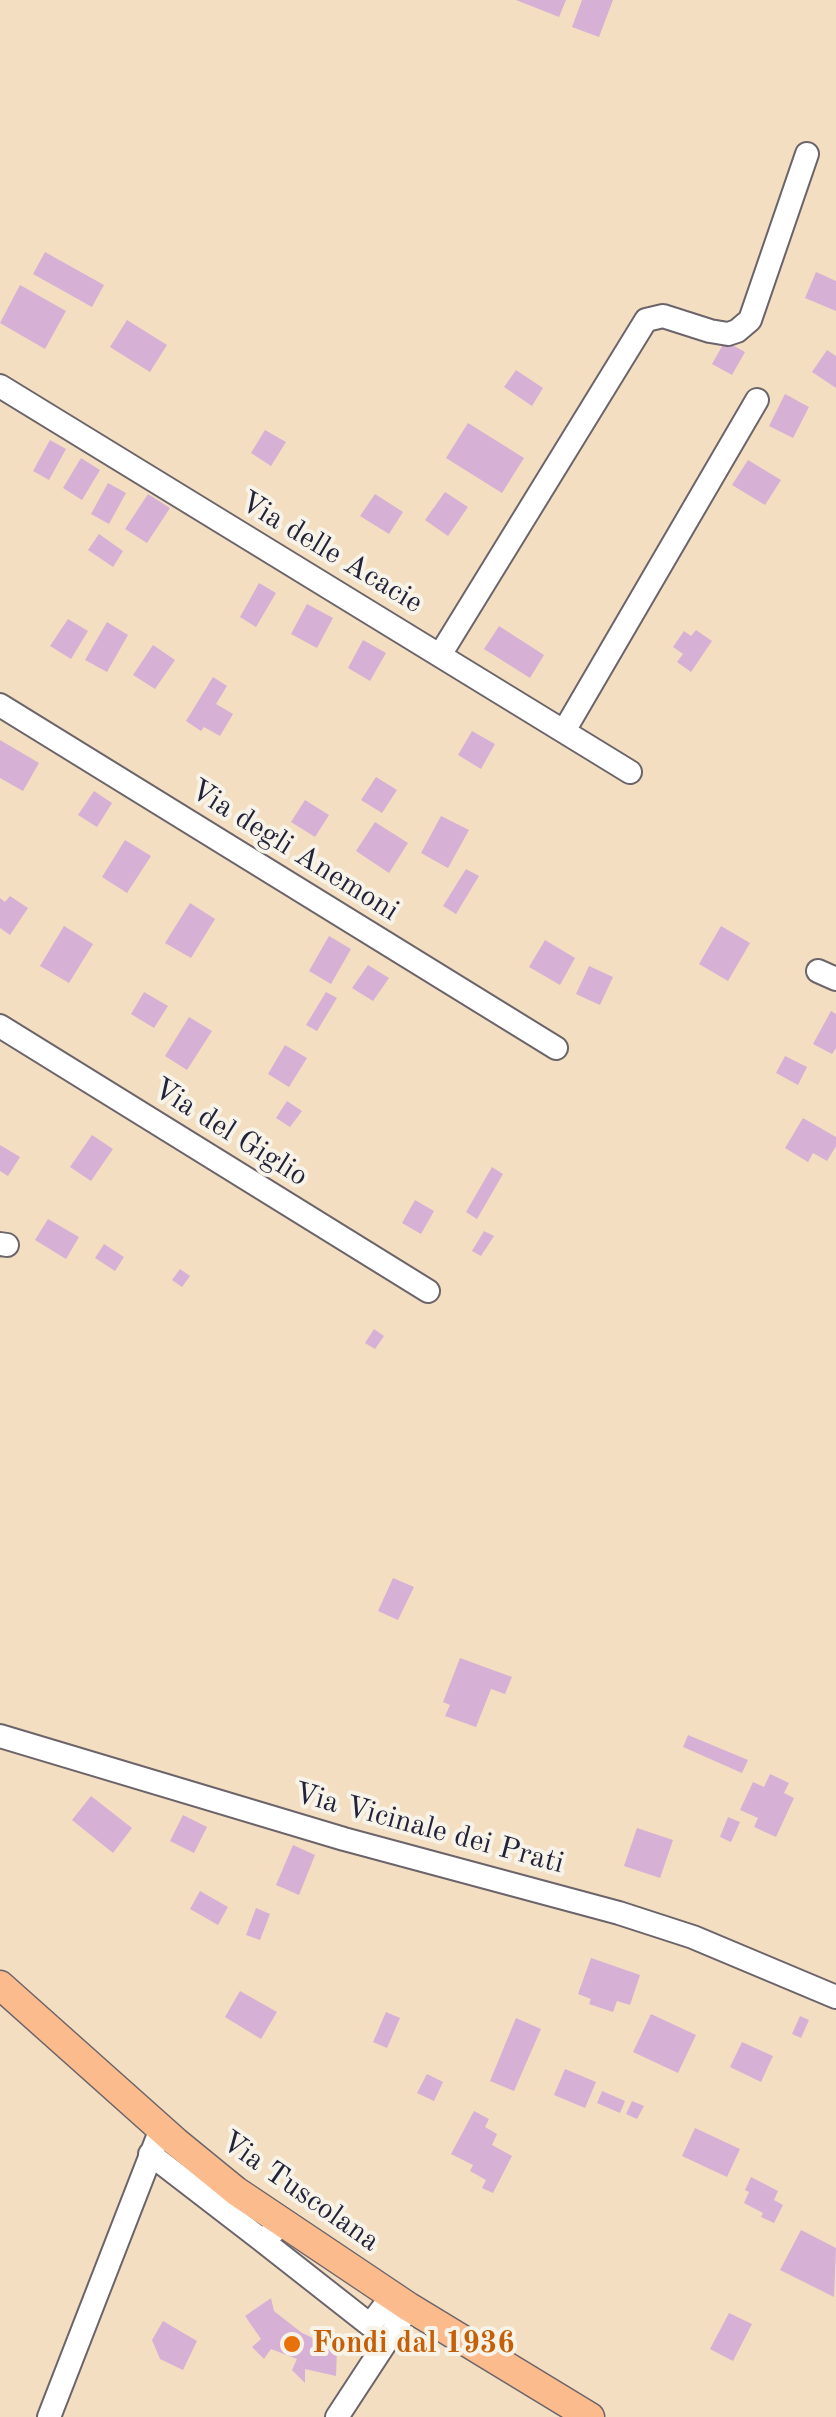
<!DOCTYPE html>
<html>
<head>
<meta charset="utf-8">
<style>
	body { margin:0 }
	canvas { display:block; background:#f3dec1 }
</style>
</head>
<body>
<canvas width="836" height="2417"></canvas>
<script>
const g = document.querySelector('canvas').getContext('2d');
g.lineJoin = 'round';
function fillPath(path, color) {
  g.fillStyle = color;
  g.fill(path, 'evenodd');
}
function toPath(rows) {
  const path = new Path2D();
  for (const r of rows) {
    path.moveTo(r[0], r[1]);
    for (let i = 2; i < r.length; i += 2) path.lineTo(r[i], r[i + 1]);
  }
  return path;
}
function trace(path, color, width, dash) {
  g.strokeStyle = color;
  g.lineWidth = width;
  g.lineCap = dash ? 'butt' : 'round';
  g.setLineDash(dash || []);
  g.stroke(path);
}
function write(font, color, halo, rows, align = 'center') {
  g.font = font + ' "Old Standard TT",serif';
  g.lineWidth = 8;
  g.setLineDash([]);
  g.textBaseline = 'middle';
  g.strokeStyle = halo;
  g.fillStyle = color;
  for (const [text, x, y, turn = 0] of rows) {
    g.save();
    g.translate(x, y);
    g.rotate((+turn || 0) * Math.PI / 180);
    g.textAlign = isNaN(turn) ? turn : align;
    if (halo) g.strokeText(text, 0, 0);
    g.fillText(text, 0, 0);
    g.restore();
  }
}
const building = toPath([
	[516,0,566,0,559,17],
	[582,0,613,0,599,37,572,27],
	[45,252,104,285,92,307,33,274],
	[816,272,836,281,836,311,805,298],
	[20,285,66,311,45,349,0,323],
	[127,320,167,345,150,372,110,347],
	[725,341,745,352,732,375,712,364],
	[827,350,836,356,836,388,812,372],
	[516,370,543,388,532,406,504,387],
	[785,394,809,407,793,438,769,426],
	[468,423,524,458,502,493,446,458],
	[265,430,286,442,271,466,251,453],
	[50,440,66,449,49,480,33,471],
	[81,458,100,470,82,500,63,488],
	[748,460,781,480,765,505,732,485],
	[108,483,126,493,109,524,91,514],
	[445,492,468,507,448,536,425,520],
	[148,494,170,508,147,543,125,529],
	[375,494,403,512,389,534,360,516],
	[99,534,123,551,113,567,88,550],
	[259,583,276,593,256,627,240,617],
	[307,604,333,618,317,648,291,634],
	[68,619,88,631,71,659,50,646],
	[107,622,128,635,107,672,85,660],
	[499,626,544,655,530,678,484,649],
	[696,630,712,641,691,672,677,662,683,654,673,647,684,631,691,636],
	[363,640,386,653,370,681,348,668],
	[153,645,175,660,155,689,133,675],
	[213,677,227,686,216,704,233,714,220,736,204,727,201,731,186,721],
	[472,731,495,744,481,769,458,755],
	[0,740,39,763,23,791,0,778],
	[376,777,397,790,382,813,361,800],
	[94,791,112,803,97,827,78,815],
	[305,800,329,815,315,837,291,822],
	[441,816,469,830,448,868,421,853],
	[375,822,408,843,389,873,356,851],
	[125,840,151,856,127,893,102,877],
	[466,869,479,876,456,914,443,906],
	[10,896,28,908,10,935,0,928,0,898,5,902],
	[190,903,215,919,191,958,165,943],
	[64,926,93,944,69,983,40,966],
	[721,926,750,943,728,981,699,964],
	[329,936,351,949,331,984,309,971],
	[545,940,575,958,560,985,529,967],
	[368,965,389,978,373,1001,352,988],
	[589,966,613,977,600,1005,576,994],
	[144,992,168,1006,154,1028,131,1014],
	[326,992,337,998,317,1031,306,1025],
	[831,1011,836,1014,836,1048,832,1054,813,1044],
	[189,1017,212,1031,187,1070,165,1056],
	[285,1045,307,1058,289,1087,268,1074],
	[785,1056,807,1067,798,1085,776,1073],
	[287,1101,302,1111,290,1127,276,1118],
	[803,1118,836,1137,836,1146,827,1161,813,1153,808,1162,785,1148],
	[92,1135,113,1149,91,1181,70,1167],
	[0,1145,20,1157,8,1176,0,1171],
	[492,1167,503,1174,477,1219,466,1212],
	[415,1200,434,1211,421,1234,402,1223],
	[48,1219,79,1237,66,1259,35,1240],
	[484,1231,494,1236,481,1256,472,1251],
	[104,1244,124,1257,115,1271,95,1258],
	[180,1269,190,1276,182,1287,172,1280],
	[374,1329,384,1336,375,1349,365,1343],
	[393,1578,414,1587,398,1620,378,1611],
	[460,1658,512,1677,505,1694,491,1689,476,1727,445,1716,450,1705,443,1702],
	[688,1735,748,1760,742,1773,683,1747],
	[770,1774,789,1783,784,1793,794,1798,776,1837,754,1827,758,1818,740,1810,753,1782,764,1787],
	[91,1796,132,1828,113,1853,72,1820],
	[183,1815,207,1827,194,1853,170,1841],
	[728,1817,740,1822,731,1842,720,1837],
	[637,1828,673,1840,660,1878,624,1866],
	[293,1845,315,1855,299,1895,276,1885],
	[200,1891,228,1907,218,1925,190,1909],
	[256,1908,270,1914,260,1940,246,1935],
	[591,1958,640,1975,630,2005,617,2001,613,2012,589,2004,591,1999,578,1994],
	[240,1991,277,2012,261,2039,225,2017],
	[386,2012,400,2018,387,2048,373,2042],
	[651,2014,696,2035,678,2073,633,2052],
	[800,2016,809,2020,801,2038,792,2034],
	[516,2018,541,2029,514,2091,490,2081],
	[742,2042,773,2056,761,2082,730,2067],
	[565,2069,596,2082,585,2108,554,2095],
	[427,2074,443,2082,434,2101,417,2093],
	[602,2091,625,2101,620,2113,597,2103],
	[632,2101,644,2106,637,2119,626,2114],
	[474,2111,489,2119,485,2127,497,2134,492,2145,512,2156,493,2193,482,2188,486,2180,470,2171,473,2165,451,2154],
	[695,2128,740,2149,727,2177,682,2156],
	[751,2177,778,2191,774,2200,783,2205,774,2223,761,2217,763,2213,744,2203,749,2192,745,2190],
	[801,2230,836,2248,834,2297,780,2270],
	[271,2298,274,2311,302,2333,337,2349,336,2376,305,2369,305,2383,292,2370,297,2359,271,2349,264,2359,252,2347,261,2339,245,2316],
	[729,2313,752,2324,733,2361,710,2349],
	[163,2321,197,2341,183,2370,160,2359,152,2340]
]);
const minor = toPath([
	[0,386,630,772],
	[440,655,646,320,663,316,710,331,728,334,737,331,750,320,807,154],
	[0,705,556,1048],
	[564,731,757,400],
	[818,971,836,979],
	[0,1026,428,1291],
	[0,1244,7,1245],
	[0,1736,344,1839,619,1913,693,1937,836,1997],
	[150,2154,263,2241,274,2231],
	[263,2241,370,2325,392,2296],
	[49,2417,161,2129],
	[337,2417,409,2307]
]);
const major = toPath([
	[0,1985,176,2142,236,2191,409,2307,590,2417]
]);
const markers = [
	[292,2344,10,"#e8710a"]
];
const streetNames = [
	["Via delle Acacie",331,553,31],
	["Via degli Anemoni",294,851,32],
	["Via del Giglio",230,1133,32],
	["Via Vicinale dei Prati",429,1829,15],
	["Via Tuscolana",300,2192,35]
];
const foodNames = [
	["Fondi dal 1936",312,2344]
];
fillPath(building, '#d7b0d5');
trace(minor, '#6b646a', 26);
trace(major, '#6b646a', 31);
trace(minor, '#fff', 22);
trace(major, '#fbbb8c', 28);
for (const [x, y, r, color] of markers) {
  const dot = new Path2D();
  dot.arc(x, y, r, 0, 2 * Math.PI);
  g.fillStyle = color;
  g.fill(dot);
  trace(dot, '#f7f3e8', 4);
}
write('30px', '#22223b', '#f7f3e8', streetNames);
write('bold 30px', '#c56008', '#f7f3e8', foodNames, 'left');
</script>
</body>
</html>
